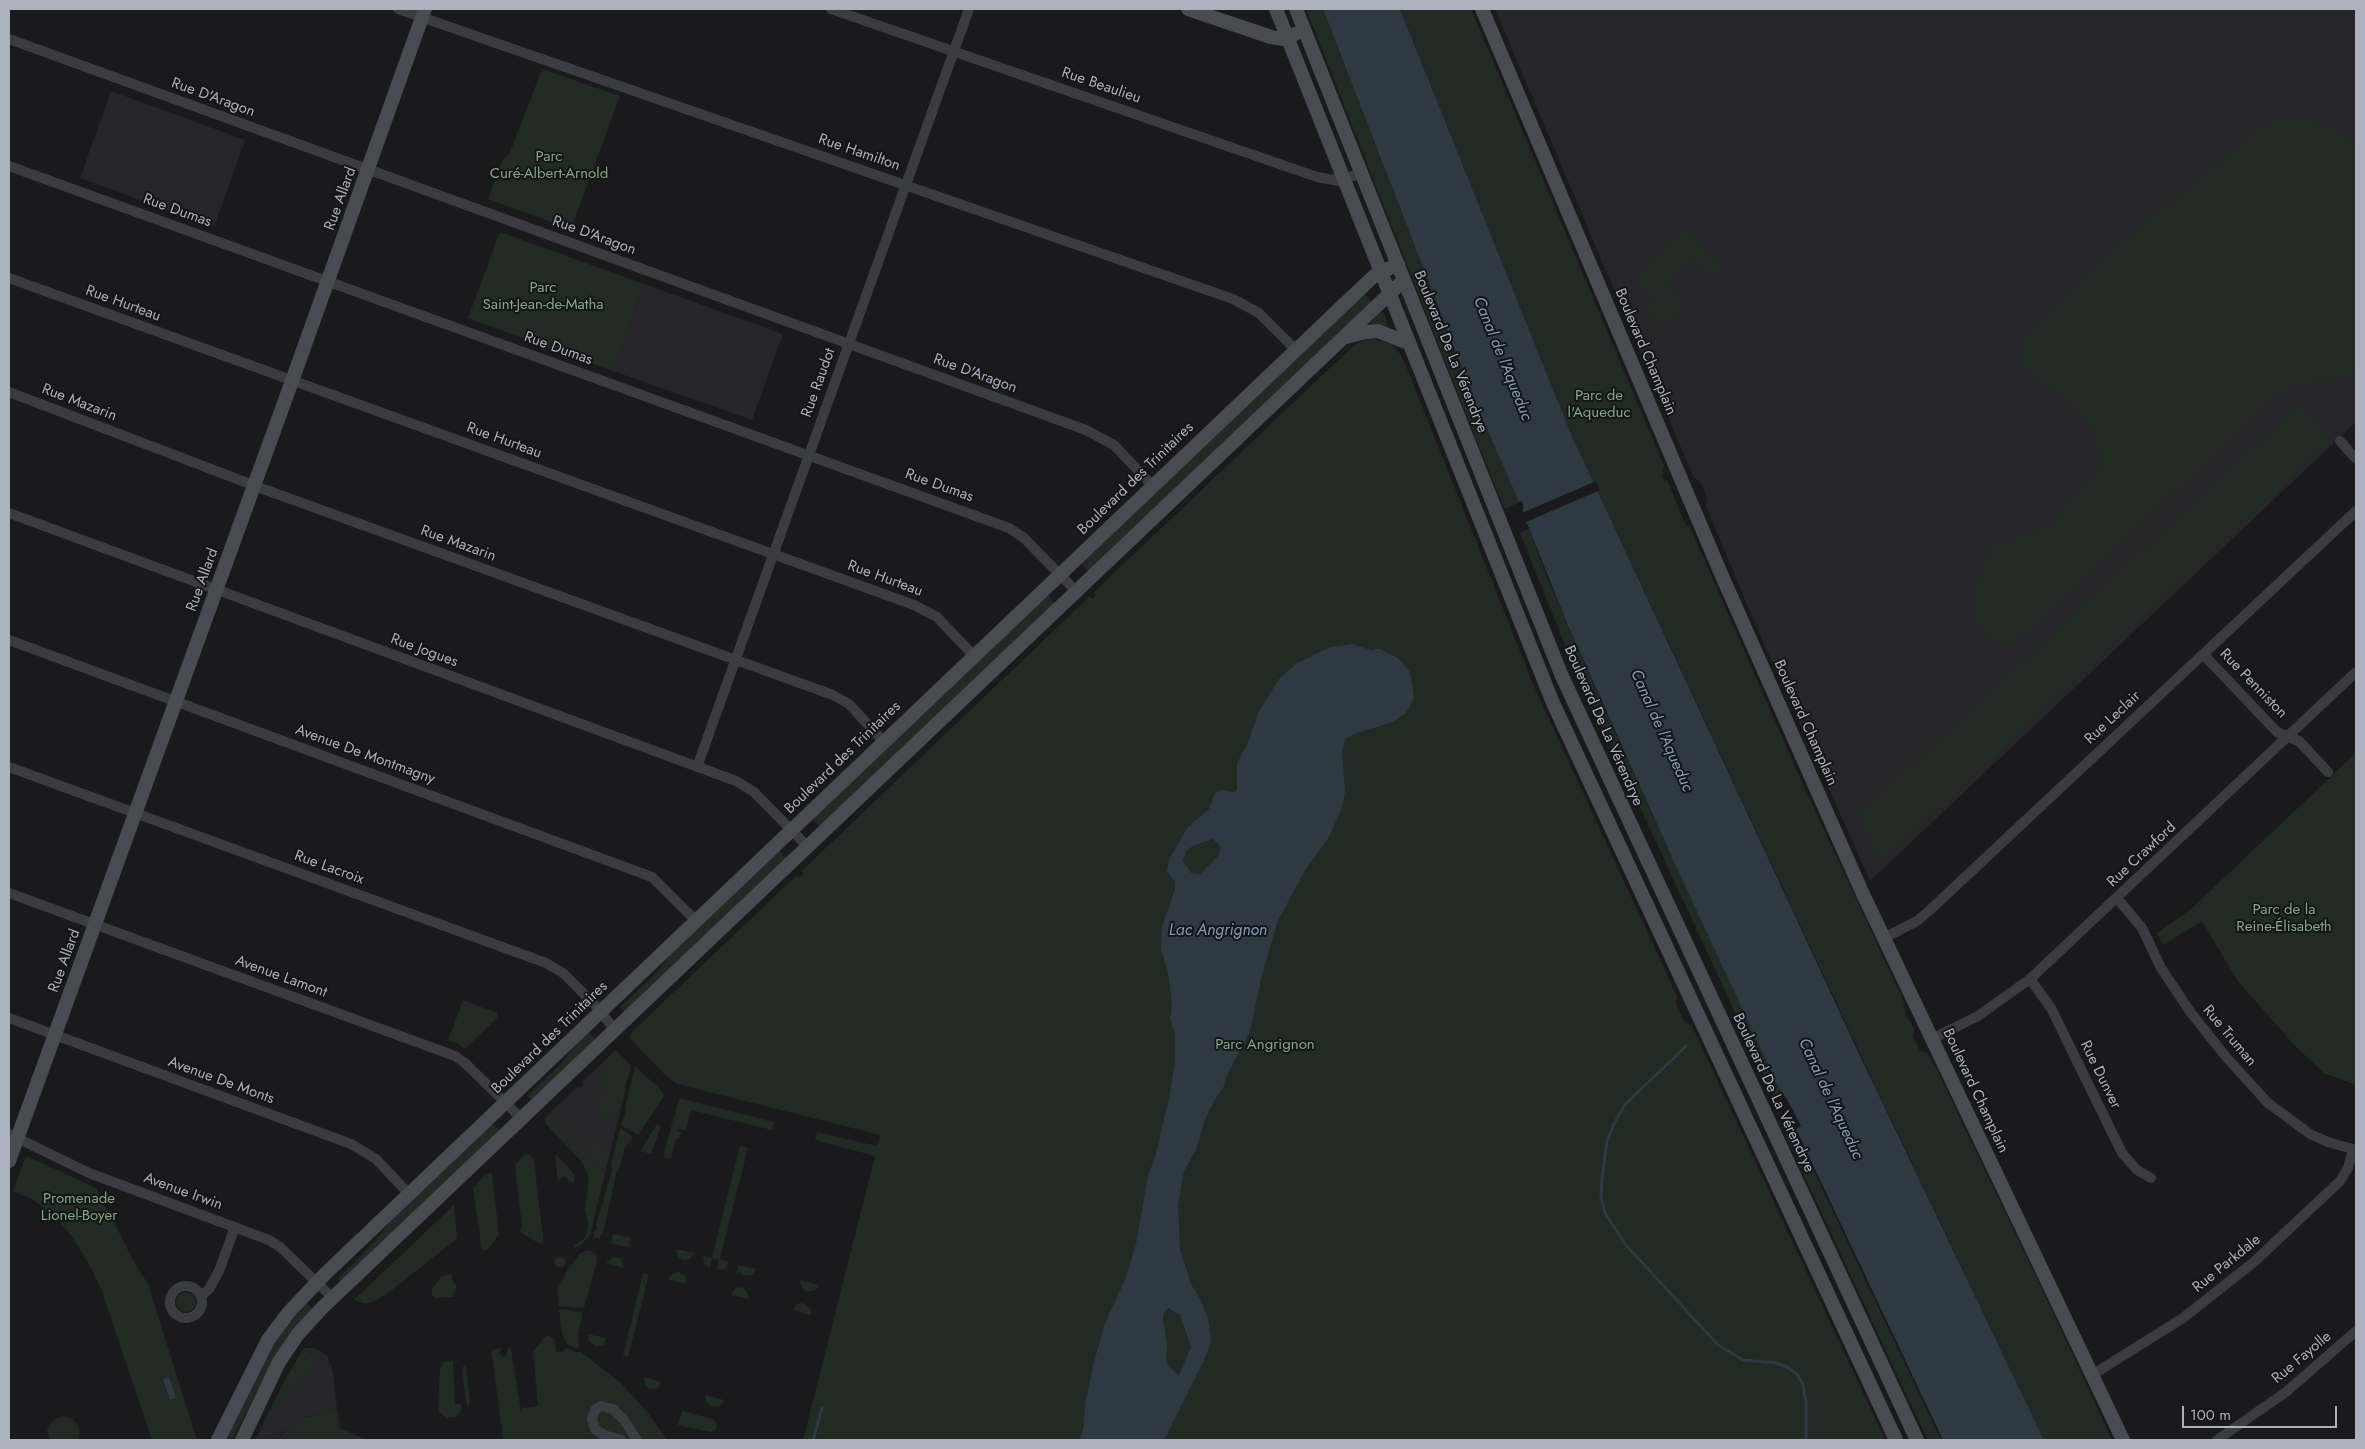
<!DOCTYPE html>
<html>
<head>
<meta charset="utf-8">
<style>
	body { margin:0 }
	#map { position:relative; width:2365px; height:1449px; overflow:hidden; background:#1a1a1c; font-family:Jost,sans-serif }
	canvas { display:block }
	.frame { position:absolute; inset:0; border:10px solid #abb1bd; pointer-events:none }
	.scale { position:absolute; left:2182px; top:1406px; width:155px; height:22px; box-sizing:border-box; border:2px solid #abb1bd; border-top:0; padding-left:6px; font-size:15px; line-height:18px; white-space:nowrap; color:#abb1bd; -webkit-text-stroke:4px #151518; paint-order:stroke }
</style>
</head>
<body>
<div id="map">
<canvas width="2365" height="1449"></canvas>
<div class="frame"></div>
<div class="scale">100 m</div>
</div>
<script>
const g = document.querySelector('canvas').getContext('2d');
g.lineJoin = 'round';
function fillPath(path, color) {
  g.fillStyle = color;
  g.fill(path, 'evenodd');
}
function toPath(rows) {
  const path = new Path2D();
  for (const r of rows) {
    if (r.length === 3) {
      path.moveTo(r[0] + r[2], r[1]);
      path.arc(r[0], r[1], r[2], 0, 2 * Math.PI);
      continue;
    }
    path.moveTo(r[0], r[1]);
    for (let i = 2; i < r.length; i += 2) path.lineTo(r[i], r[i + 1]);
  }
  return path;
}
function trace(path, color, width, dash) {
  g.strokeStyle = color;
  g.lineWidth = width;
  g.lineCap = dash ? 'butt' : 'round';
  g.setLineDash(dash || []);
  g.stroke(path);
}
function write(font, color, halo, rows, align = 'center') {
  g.font = font + ' Jost,sans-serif';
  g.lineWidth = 4;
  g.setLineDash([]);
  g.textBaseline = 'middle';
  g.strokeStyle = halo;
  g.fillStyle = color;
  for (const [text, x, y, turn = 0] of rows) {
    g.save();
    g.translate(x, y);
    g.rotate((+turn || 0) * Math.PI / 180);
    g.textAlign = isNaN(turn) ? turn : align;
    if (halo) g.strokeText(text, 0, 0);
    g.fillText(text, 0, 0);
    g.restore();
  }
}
const built = toPath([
	[1495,9,2356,9,2356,422,1870,881,1753,619,1706,506,1707,497,1700,482,1693,476],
	[111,91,245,140,214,227,80,178],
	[644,284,783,334,752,420,613,371],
	[602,1063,626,1088,605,1173,550,1113,577,1087,580,1089,584,1085,582,1082],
	[315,1348,327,1355,333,1372,337,1409,324,1410,323,1414,305,1417,283,1432,276,1440,255,1440,261,1428,315,1364,310,1355]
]);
const green = toPath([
	[1306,9,1323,9,1476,404,1519,502,1508,508,1504,508,1475,436],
	[1400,9,1471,9,1665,468,1662,469,1664,474,1662,475,1664,481,1667,480,1686,526,1689,525,1805,789,1905,1004,1903,1005,1906,1013,1905,1014,1915,1030,1913,1037,1920,1051,1927,1053,1935,1066,2051,1308,2112,1440,2044,1440,1878,1092,1571,434],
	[542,69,620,96,571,229,488,199,503,159,509,155],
	[2304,120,2334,129,2356,145,2356,372,2336,379,2292,385,2267,402,2028,634,2005,645,1984,636,1974,614,1982,562,1995,544,2050,527,2101,465,2096,431,2068,401,2021,365,2019,351,2025,340,2109,254,2271,121],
	[1684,228,1721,266,1710,278,1693,259,1667,285,1685,305,1664,329,1645,311,1655,299,1635,277],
	[500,232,644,284,613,371,468,318],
	[1364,293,1373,303,1090,573,1080,563],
	[1380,312,1384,313,1387,322,1386,326,1370,324],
	[1372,339,1383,341,1392,345,1402,356,1536,691,1678,998,1675,1001,1685,1023,1691,1024,1885,1440,803,1440,875,1156,815,1140,817,1132,877,1146,880,1135,677,1084,665,1075,630,1038,632,1032,796,876,799,878,803,874,801,871,808,865,1090,596,1092,599,1096,595,1094,592,1353,346,1362,341],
	[2299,406,2330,441,1883,860,1858,816],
	[1529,529,1548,580,1596,690,1674,862,1770,1064,1767,1067,1770,1076,1776,1080,1781,1092,1776,1101,1565,645,1520,533],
	[1047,594,1056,604,821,829,811,818],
	[2356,753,2356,1085,2324,1073,2295,1046,2237,980,2202,921,2163,945,2157,933,2191,909],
	[779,850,788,860,626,1014,620,1007,658,971,673,951],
	[463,1000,497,1013,497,1018,465,1049,460,1046,460,1044,448,1041],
	[588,1031,597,1041,533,1102,527,1096,558,1067],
	[616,1050,630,1064,631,1068,618,1109,607,1120,596,1104,609,1092,601,1083,606,1078,602,1074,607,1069,602,1063],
	[635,1066,661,1090,664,1096,638,1135,621,1125,626,1112,625,1108],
	[679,1098,774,1122,772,1130,691,1110,686,1130,679,1129,678,1131,681,1132,679,1139,676,1139,671,1159,663,1157],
	[550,1113,605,1173,590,1235,581,1245,573,1248,574,1245,584,1239,588,1230,588,1221,585,1210,589,1179,582,1162,546,1124,545,1118],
	[492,1123,502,1132,342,1282,338,1279,380,1235,391,1220],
	[657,1124,661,1126,651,1154,640,1151],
	[620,1128,633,1137,625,1148,619,1170,617,1171,603,1233,599,1238,594,1238,594,1231,597,1230,596,1225,612,1170,611,1165],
	[1796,1129,1801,1144,1941,1440,1928,1440,1896,1373,1785,1134],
	[597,1143,608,1155,606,1164,602,1167,587,1152],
	[740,1146,748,1148,720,1259,729,1262,725,1269,717,1270,719,1260,712,1258,710,1268,704,1264,703,1255,712,1258],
	[525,1154,530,1155,534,1161,543,1237,543,1243,540,1244,520,1232,522,1227,515,1165],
	[557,1155,574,1174,574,1184,563,1176,558,1182,555,1156],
	[29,1157,96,1188,133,1260,148,1284,197,1440,152,1440,101,1289,90,1266,71,1235,54,1216,32,1199,13,1191,25,1158],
	[492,1173,499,1235,488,1249,482,1251,473,1188,484,1176],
	[454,1205,457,1236,455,1240,392,1290,375,1301,365,1304,354,1300],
	[613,1234,631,1238,629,1247,611,1244],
	[676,1249,694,1253,690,1259,684,1260,678,1257],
	[589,1250,596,1254,597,1261,584,1308,559,1306,557,1290,567,1271,580,1253],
	[560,1262,5.5],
	[612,1257,621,1258,624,1268,606,1263],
	[738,1265,756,1269,752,1275,743,1276,738,1270],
	[679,1272,686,1277,686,1284,668,1279,673,1273],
	[643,1273,649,1274,628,1357,623,1356],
	[448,1274,453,1275,452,1279,457,1286,453,1294,454,1297,435,1298,432,1295,432,1289,441,1277],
	[800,1280,819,1285,816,1290,806,1292,801,1286],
	[735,1288,740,1287,746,1290,749,1299,731,1295],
	[186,1302,10],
	[307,1303,313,1309,293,1331,277,1353,232,1440,225,1440,275,1341],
	[803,1303,811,1309,811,1315,793,1310,797,1304],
	[565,1309,583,1313,578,1333,579,1349,567,1344,562,1333,559,1310],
	[588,1334,606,1338,605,1340,603,1345,596,1347,589,1341],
	[546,1335,554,1338,556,1352,564,1351,566,1348,575,1352,581,1352,622,1384,648,1413,667,1440,501,1440,503,1440,502,1429,491,1350,503,1348,499,1353,503,1357,506,1355,508,1346,511,1349,521,1412,522,1408,538,1406,533,1352],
	[304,1348,315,1348,310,1354,316,1359,315,1364,261,1428,287,1376],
	[453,1360,455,1404,461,1404,462,1409,456,1417,447,1418,440,1413,438,1408,440,1369,444,1362],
	[464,1366,466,1367,470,1403,467,1408,462,1368],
	[644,1377,662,1382,658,1388,650,1389,645,1384],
	[705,1395,724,1400,720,1406,712,1407,706,1402],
	[337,1409,340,1428,367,1440,276,1440,299,1419,323,1414,323,1410],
	[682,1411,712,1419,716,1422,717,1427,714,1431,710,1432,678,1425],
	[63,1416,71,1418,77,1424,80,1434,78,1440,50,1440,47,1431,49,1425,55,1419]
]);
const water = toPath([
	[1323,9,1400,9,1571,434,1862,1060,2044,1440,1943,1440,1796,1129,1801,1126,1787,1099,1781,1092,1674,862,1566,621,1523,513,1523,504,1522,501,1519,502,1476,404],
	[1352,644,1374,651,1375,649,1380,649,1398,658,1410,672,1414,697,1406,713,1393,722,1354,734,1345,739,1342,751,1345,792,1342,807,1329,837,1306,869,1278,920,1262,975,1250,1031,1227,1075,1224,1086,1215,1099,1205,1119,1197,1147,1184,1171,1178,1206,1180,1249,1191,1284,1199,1297,1208,1318,1211,1341,1206,1356,1164,1440,1079,1440,1083,1429,1086,1399,1094,1362,1105,1323,1125,1280,1136,1244,1148,1176,1155,1157,1170,1094,1175,1061,1175,1035,1170,1018,1172,1005,1169,977,1161,949,1162,926,1175,890,1175,882,1167,872,1169,860,1187,828,1209,809,1215,793,1222,790,1234,792,1237,790,1237,763,1247,745,1259,711,1279,679,1296,664,1330,647],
	[1213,839,1221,847,1219,855,1200,874,1191,873,1183,861,1186,851,1194,845],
	[1168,1308,1180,1315,1191,1347,1179,1376,1169,1367,1166,1359,1167,1343,1163,1319,1164,1312],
	[169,1377,176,1398,170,1400,163,1379]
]);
const pier = toPath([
	[1596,481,1600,490,1524,523,1520,514]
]);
const stream = toPath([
	[1686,1046,1635,1095,1624,1106,1613,1126,1607,1141,1602,1178,1601,1197,1605,1213,1625,1244,1718,1345,1743,1360,1776,1363,1787,1367,1797,1374,1803,1385,1806,1402,1806,1440],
	[813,1440,822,1408]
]);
const street = toPath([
	[398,9,1233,299,1259,313,1296,350],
	[831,9,1317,177,1339,181,1361,173],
	[9,39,1086,430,1114,445,1153,486],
	[9,166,1009,528,1024,538,1077,592],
	[9,278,914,605,937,617,974,656],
	[9,392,266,490,833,695,849,704,884,742],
	[2340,441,2356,459],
	[9,513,736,781,754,792,809,848],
	[9,640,652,877,696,921],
	[2203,654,2277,732,2299,741,2328,772],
	[9,767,546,963,563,973,595,1005,616,1031],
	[697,767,969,9],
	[9,893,455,1056,465,1063,523,1120],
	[2117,898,2142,928,2161,968,2191,1013,2227,1058,2268,1103,2310,1134,2328,1142,2356,1150],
	[1884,938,1917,921,1930,910,2356,511],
	[2030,979,2051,1008,2122,1153,2137,1170,2151,1178],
	[9,1018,351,1144,376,1159,409,1194],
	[1932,1039,1978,1016,2030,979,2356,672],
	[9,1134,89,1173,269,1240,280,1247,333,1298],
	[186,1302,16],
	[201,1296,209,1289,219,1271,235,1227],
	[2092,1375,2183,1318,2254,1262,2340,1181,2348,1168,2353,1149],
	[621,1440,604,1435,595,1429,592,1419,595,1410,601,1406,613,1409,624,1420,637,1440],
	[2217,1440,2286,1392,2356,1331]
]);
const secondary = toPath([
	[1188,9,1271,37,1281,39,1295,34],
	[1276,9,1553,703,1896,1440],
	[1296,9,1561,674,1917,1440],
	[1482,9,1722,576,1862,892,2123,1440],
	[1346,337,1366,332,1378,331,1408,343],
	[9,1161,292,381,425,9],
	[218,1440,268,1340,289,1312,325,1274,1357,292,1374,276,1398,264],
	[242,1440,279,1362,298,1334,322,1308,1404,280]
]);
const streetNames = [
	["Rue Beaulieu",1101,86,19],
	["Rue D'Aragon",213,98,20],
	["Rue Hamilton",859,153,19],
	["Rue Allard",341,199,-70],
	["Rue Dumas",177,211,20],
	["Rue D'Aragon",594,236,20],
	["Rue Hurteau",123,304,20],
	["Rue Dumas",558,349,20],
	["Boulevard De La Vérendrye",1450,352,68],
	["Boulevard Champlain",1645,352,67],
	["Rue D'Aragon",975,374,20],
	["Rue Raudot",819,383,-70],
	["Rue Mazarin",79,403,21],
	["Rue Hurteau",504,441,20],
	["Boulevard des Trinitaires",1136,479,-44],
	["Rue Dumas",939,486,20],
	["Rue Mazarin",458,544,20],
	["Rue Hurteau",885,579,20],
	["Rue Allard",203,580,-70],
	["Rue Jogues",424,651,20],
	["Rue Penniston",2253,684,46],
	["Rue Leclair",2113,718,-43],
	["Boulevard Champlain",1805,723,66],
	["Boulevard De La Vérendrye",1603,726,66],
	["Avenue De Montmagny",365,755,20],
	["Boulevard des Trinitaires",843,758,-44],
	["Rue Crawford",2142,855,-43],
	["Rue Lacroix",329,868,20],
	["Rue Allard",65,961,-70],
	["Avenue Lamont",281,977,20],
	["Rue Truman",2229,1036,50],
	["Boulevard des Trinitaires",550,1038,-44],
	["Rue Dunver",2100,1075,64],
	["Avenue De Monts",221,1081,20],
	["Boulevard Champlain",1975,1091,65],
	["Boulevard De La Vérendrye",1773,1093,65],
	["Avenue Irwin",183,1192,20],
	["Rue Parkdale",2227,1264,-39],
	["Rue Fayolle",2302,1358,-40]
];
const parkNames = [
	["Parc",549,157],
	["Curé-Albert-Arnold",549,174],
	["Parc",543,288],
	["Saint-Jean-de-Matha",543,305],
	["Parc de",1599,396],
	["l'Aqueduc",1599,413],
	["Parc de la",2284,910],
	["Reine-Élisabeth",2284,927],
	["Parc Angrignon",1265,1045],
	["Promenade",79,1199],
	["Lionel-Boyer",79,1216]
];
const waterNames = [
	["Canal de l'Aqueduc",1502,359,68],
	["Canal de l'Aqueduc",1661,731,66],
	["Lac Angrignon",1218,931],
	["Canal de l'Aqueduc",1830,1099,65]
];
fillPath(built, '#26262a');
fillPath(green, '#212b23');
fillPath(water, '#2e3942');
fillPath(pier, '#1a1a1c');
trace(stream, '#2e3942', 3);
trace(street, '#3a3c42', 10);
trace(secondary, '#484b52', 14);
write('15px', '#abb1bd', '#151518', streetNames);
write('15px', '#81a984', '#151518', parkNames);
write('italic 16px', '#819eba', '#151518', waterNames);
</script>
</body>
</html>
